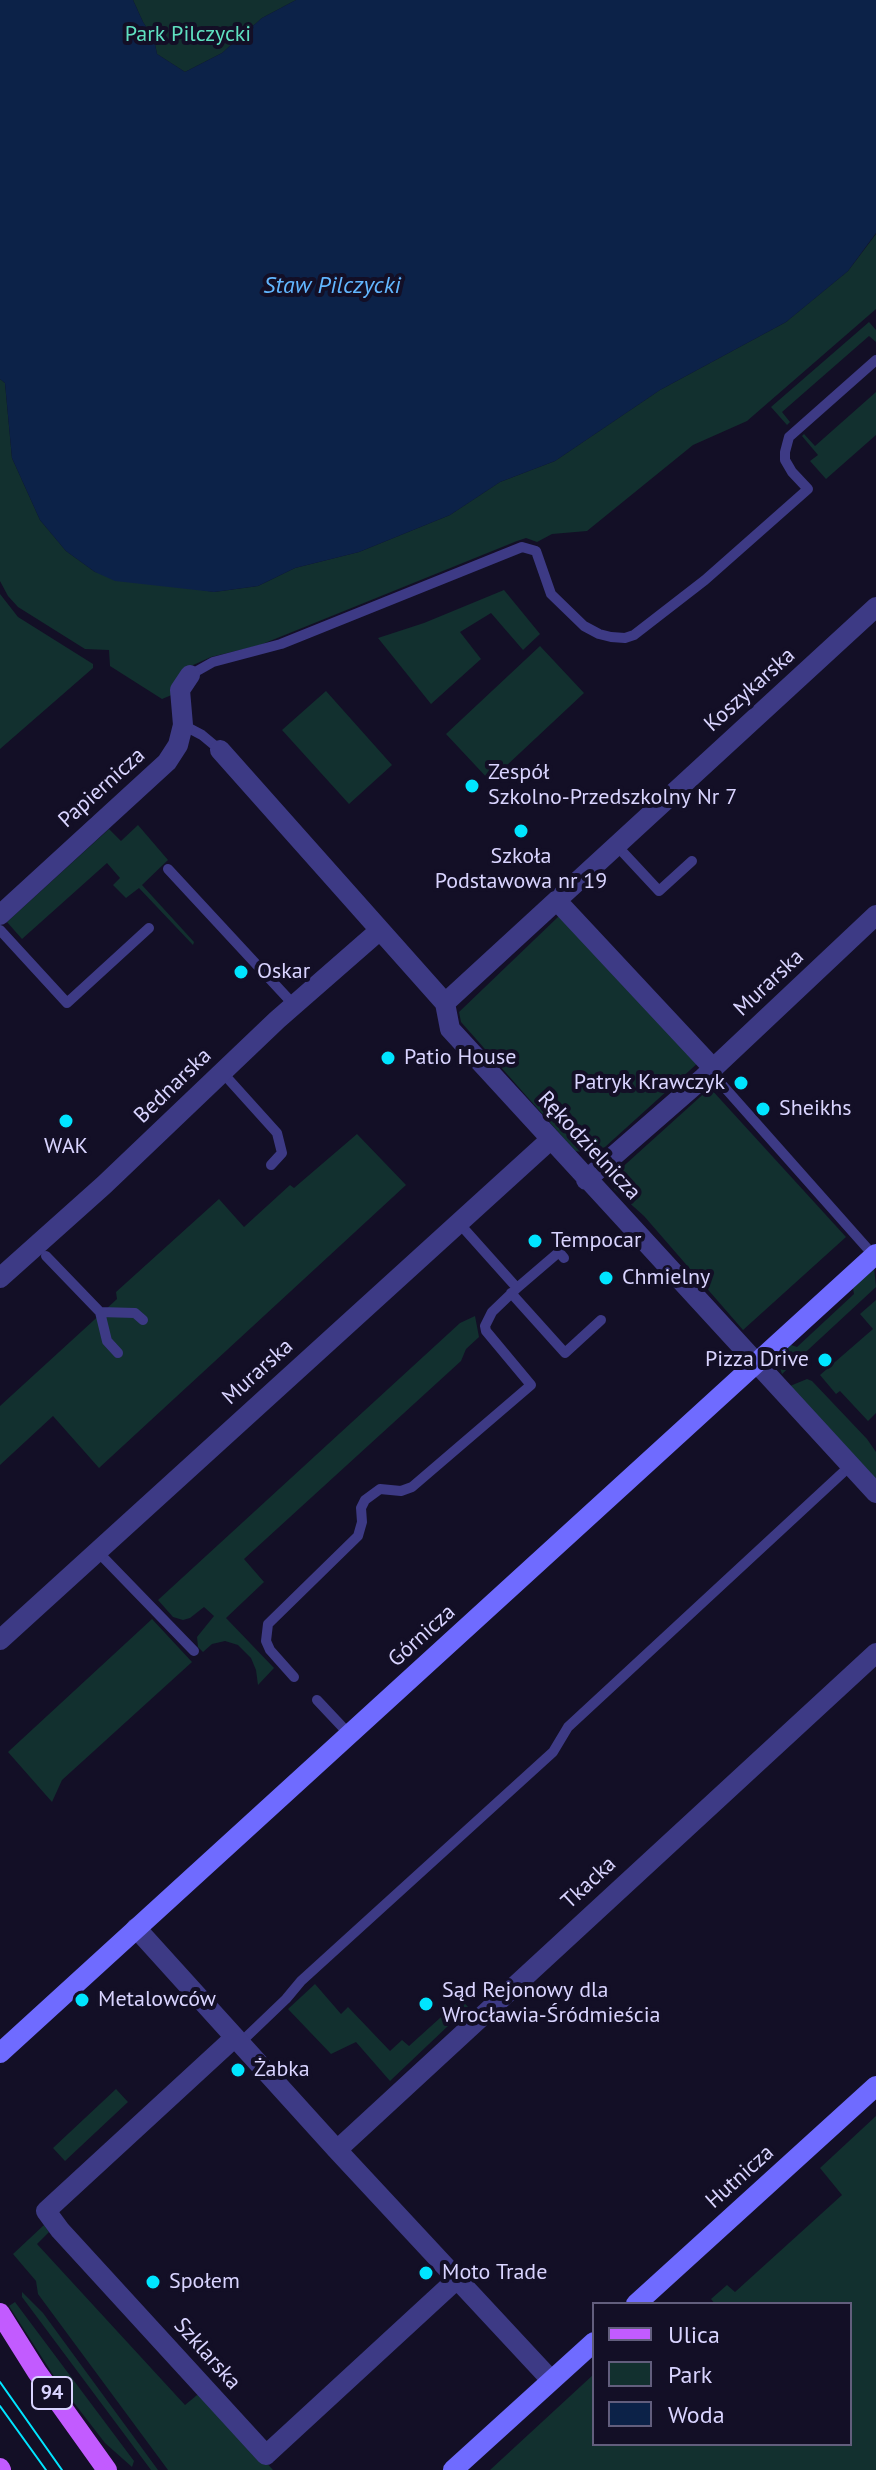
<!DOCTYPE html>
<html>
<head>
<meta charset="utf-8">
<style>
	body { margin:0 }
	#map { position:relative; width:876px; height:2470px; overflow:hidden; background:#130f26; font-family:"PT Sans",sans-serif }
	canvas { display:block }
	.legend { position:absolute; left:592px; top:2302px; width:260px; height:144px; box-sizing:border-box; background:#130f26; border:2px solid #625e7d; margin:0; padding:10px 14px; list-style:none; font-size:24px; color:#d9d4ff }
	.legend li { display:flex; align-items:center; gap:16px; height:40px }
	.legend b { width:40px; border:2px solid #625e7d }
</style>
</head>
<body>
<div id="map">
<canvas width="876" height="2470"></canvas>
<ul class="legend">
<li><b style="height:10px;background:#c25bff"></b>Ulica</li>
<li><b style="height:22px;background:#12302f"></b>Park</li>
<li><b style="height:22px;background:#0c2248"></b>Woda</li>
</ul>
</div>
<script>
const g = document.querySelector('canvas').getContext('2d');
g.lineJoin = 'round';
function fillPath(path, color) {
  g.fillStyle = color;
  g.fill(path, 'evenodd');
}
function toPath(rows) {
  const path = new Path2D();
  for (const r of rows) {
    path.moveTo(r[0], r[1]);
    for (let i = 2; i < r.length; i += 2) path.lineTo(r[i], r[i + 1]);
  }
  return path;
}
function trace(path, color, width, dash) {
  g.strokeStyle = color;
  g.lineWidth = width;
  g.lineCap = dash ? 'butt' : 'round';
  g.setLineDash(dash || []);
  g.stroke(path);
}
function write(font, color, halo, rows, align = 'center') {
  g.font = font + ' "PT Sans",sans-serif';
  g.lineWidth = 8;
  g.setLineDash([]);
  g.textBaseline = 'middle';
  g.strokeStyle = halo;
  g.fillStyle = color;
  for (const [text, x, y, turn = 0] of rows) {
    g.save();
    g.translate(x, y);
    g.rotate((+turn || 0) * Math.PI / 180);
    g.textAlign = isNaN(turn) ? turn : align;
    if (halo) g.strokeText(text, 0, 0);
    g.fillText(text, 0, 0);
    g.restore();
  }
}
const green = toPath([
	[133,0,296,0,262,18,222,53,185,72,157,54,154,39,143,22],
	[876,234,876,309,747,421,693,445,587,531,552,534,537,542,526,538,517,541,260,645,211,657,191,666,174,694,162,699,110,666,109,650,85,649,18,607,8,596,0,581,0,379,5,383,12,458,40,520,66,551,95,572,214,592,258,586,295,568,359,552,450,515,500,482,555,461,660,390,786,322,848,271],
	[869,322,876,330,876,342,869,336,782,412,790,422,787,425,771,407],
	[876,392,876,435,826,479,810,461,818,455,802,436,804,434,815,446],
	[504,590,540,634,523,650,491,613,460,632,481,659,431,704,378,638,424,623],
	[0,594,18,617,93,664,93,668,0,749],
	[540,646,584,693,490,781,446,734],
	[326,691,392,765,349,804,282,730],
	[138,825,168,860,142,885,194,942,193,945,139,888,126,898,113,885,120,878,107,863,22,939,7,922,109,829,121,841],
	[559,916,699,1062,605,1147,589,1153,575,1151,461,1022,459,1012],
	[710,1088,846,1237,743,1330,644,1216,614,1189,617,1172],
	[357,1134,406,1185,99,1468,53,1416,0,1465,0,1406,117,1299,116,1292,219,1199,244,1227,290,1185,294,1188],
	[874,1267,876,1287,782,1374,779,1365,784,1351,791,1345,797,1347,854,1294,853,1288],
	[876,1300,876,1413,868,1421,840,1391,836,1394,820,1375,873,1329,860,1314],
	[475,1316,479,1337,466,1349,461,1361,244,1559,264,1582,226,1618,274,1668,258,1685,256,1670,251,1658,238,1645,225,1641,212,1644,203,1652,198,1647,197,1637,214,1616,204,1607,190,1618,183,1620,173,1617,158,1600,460,1323],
	[807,1379,812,1381,867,1439,876,1452,876,1479,790,1386],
	[152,1619,192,1662,62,1780,52,1802,8,1752],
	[315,1984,341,2014,348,2007,390,2051,402,2040,409,2046,461,1999,468,2007,390,2081,356,2042,331,2054,288,2009],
	[116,2089,128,2102,65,2161,53,2148],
	[876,2116,876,2470,490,2470,594,2374,594,2444,850,2444,850,2304,715,2304,711,2299,727,2285,735,2292,842,2195,820,2168],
	[44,2225,49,2232,37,2244,185,2405,202,2391,273,2470,168,2470,38,2294,36,2281,13,2254],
	[22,2292,43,2313,158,2470,151,2470,22,2297],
	[15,2302,134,2461,132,2467,105,2443,57,2381,9,2306]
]);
const water = toPath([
	[0,0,133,0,143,22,154,39,157,54,185,72,222,53,262,18,296,0,876,0,876,233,848,271,786,322,660,390,555,461,500,482,450,515,359,552,295,568,258,586,214,592,115,581,95,572,66,551,40,520,12,458,5,383,0,379]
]);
const lane = toPath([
	[190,675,213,662,281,644,522,547,536,551,551,594,584,626,599,634,611,637,625,638,634,635,705,580,808,489,792,472,785,460,785,452,789,437,876,360],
	[183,725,202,735,220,750],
	[618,847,659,891,692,861],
	[168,869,294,1005],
	[0,930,67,1003,149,928],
	[710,1071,867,1248],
	[222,1072,277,1133,282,1153,271,1165],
	[46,1256,100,1312,107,1341,118,1353],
	[517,1288,559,1252,564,1258],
	[511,1293,565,1353,601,1320],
	[100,1312,135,1313,143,1320],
	[98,1552,194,1651],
	[294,1677,270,1650,266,1641,268,1624,358,1536,362,1522,361,1508,365,1500,380,1489,401,1491,412,1487,531,1385,486,1331,485,1326,492,1312,517,1288,458,1222],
	[317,1700,349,1734],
	[239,2044,286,1999,301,1981,553,1752,568,1727,851,1465]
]);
const street = toPath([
	[220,750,445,1003,450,1029,876,1493],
	[558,902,713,1068],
	[0,915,167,762,178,745,183,725,180,690,190,675],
	[445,1003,876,607],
	[586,1180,703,1078,876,915],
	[0,1278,104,1185,277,1020,380,930],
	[0,1640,550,1140],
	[136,1928,337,2150,551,2380],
	[234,2038,46,2211,60,2230,266,2455,456,2280],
	[337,2150,876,1653]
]);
const secondary = toPath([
	[0,2053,876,1254],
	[636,2304,876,2086],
	[453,2470,594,2342]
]);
const primary = toPath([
	[0,2313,37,2372,107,2470],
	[0,2468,1,2470]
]);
const tram = toPath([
	[0,2382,62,2470],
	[0,2406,46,2470]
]);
const markers = [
	[472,786,8,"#00e5ff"],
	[521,831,8,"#00e5ff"],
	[241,972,8,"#00e5ff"],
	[388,1058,8,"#00e5ff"],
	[741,1083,8,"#00e5ff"],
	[763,1109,8,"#00e5ff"],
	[66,1121,8,"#00e5ff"],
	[535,1241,8,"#00e5ff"],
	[606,1278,8,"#00e5ff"],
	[825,1360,8,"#00e5ff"],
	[82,2000,8,"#00e5ff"],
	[426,2004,8,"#00e5ff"],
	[238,2070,8,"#00e5ff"],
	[426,2273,8,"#00e5ff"],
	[153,2282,8,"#00e5ff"]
];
const shields = [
	[52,2393,40]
];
const shieldNames = [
	["94",52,2393]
];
const parkNames = [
	["Park Pilczycki",188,35]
];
const streetNames = [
	["Koszykarska",750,690,-42],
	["Papiernicza",102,788,-42],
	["Murarska",769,983,-43],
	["Bednarska",173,1086,-44],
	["Rękodzielnicza",589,1146,47],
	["Murarska",258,1372,-42],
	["Górnicza",422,1636,-42],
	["Tkacka",589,1883,-43],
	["Hutnicza",740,2177,-42],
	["Szklarska",207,2354,48]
];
const poiNames = [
	["Zespół",488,773],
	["Szkolno-Przedszkolny Nr 7",488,798],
	["Szkoła",521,857,"center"],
	["Podstawowa nr 19",521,882,"center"],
	["Oskar",257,972],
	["Patio House",404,1058],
	["Patryk Krawczyk",725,1083,"right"],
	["Sheikhs",779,1109],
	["WAK",66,1147,"center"],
	["Tempocar",551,1241],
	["Chmielny",622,1278],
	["Pizza Drive",809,1360,"right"],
	["Sąd Rejonowy dla",442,1991],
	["Wrocławia-Śródmieścia",442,2016],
	["Metalowców",98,2000],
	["Żabka",254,2070],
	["Moto Trade",442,2273],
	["Społem",169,2282]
];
const waterNames = [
	["Staw Pilczycki",332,286]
];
fillPath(green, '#12302f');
fillPath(water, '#0c2248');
trace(lane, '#3d3a85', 10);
trace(street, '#3d3a85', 20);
trace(secondary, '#6f6bff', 20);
trace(primary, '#c25bff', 20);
trace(tram, '#00e5ff', 2);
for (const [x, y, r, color] of markers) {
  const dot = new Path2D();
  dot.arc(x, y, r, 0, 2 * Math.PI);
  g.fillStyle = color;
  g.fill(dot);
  trace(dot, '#130f26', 3);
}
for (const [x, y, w] of shields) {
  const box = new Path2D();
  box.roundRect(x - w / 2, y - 16, w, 32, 6);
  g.fillStyle = '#130f26';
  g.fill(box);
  trace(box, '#d9d4ff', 2);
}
write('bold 20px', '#d9d4ff', null, shieldNames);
write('22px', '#5fe0c0', '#130f26', parkNames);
write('22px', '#d9d4ff', '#130f26', streetNames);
write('22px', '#d9d4ff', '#130f26', poiNames, 'left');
write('italic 24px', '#62b6ff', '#130f26', waterNames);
</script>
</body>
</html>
